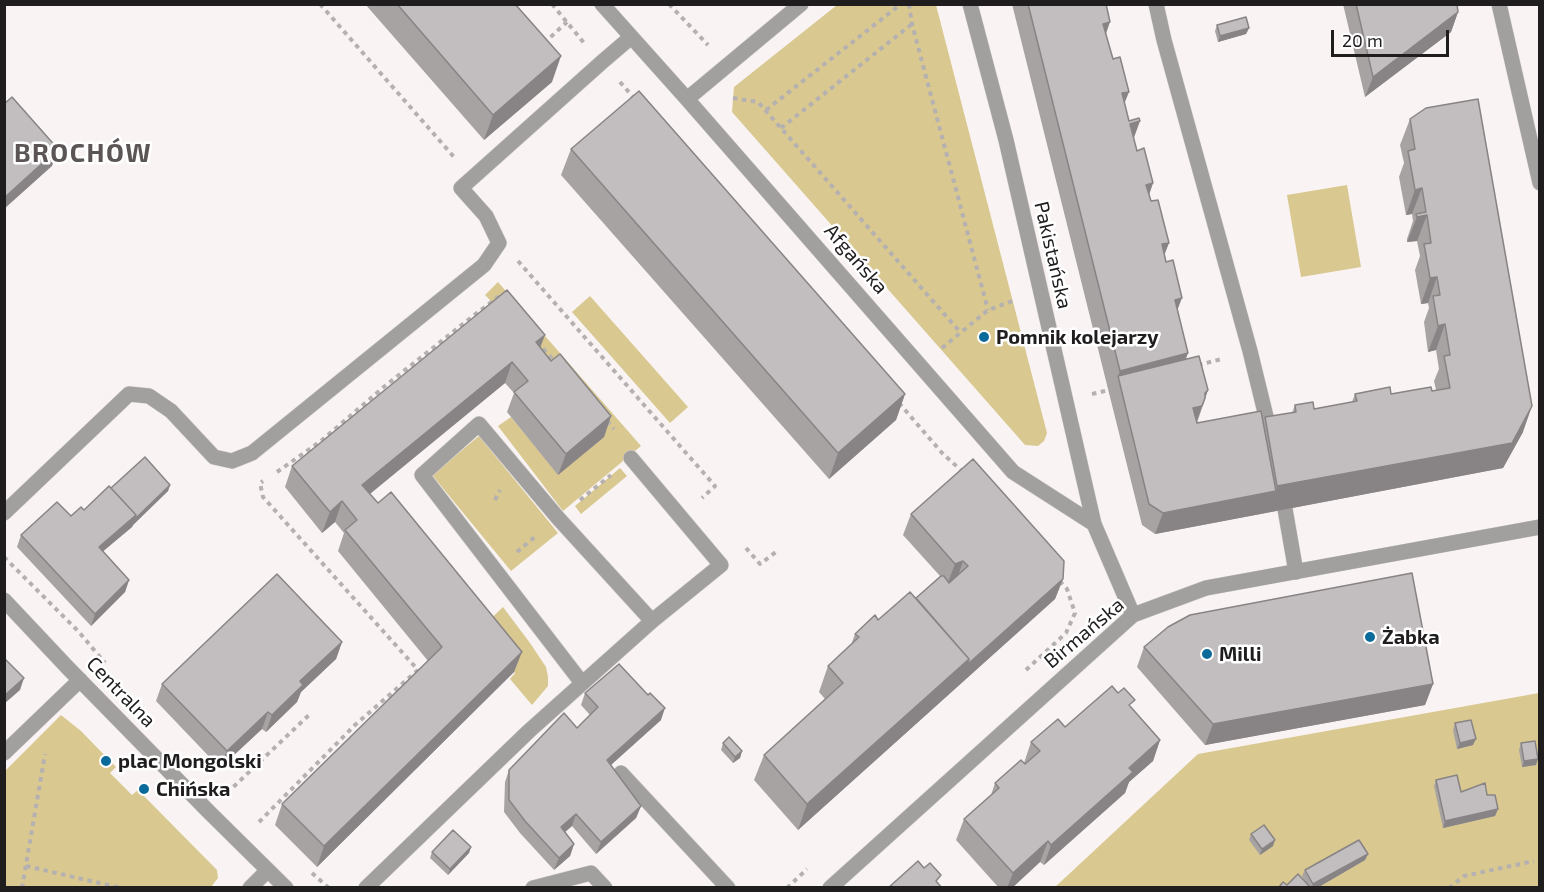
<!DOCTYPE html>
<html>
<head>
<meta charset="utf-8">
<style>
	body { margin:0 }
	#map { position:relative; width:1544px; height:892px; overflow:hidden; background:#f9f4f3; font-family:"Exo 2",sans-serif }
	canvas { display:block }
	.frame { position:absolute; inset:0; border:6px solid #1f1d1d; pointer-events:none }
	.scale { position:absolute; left:1331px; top:30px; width:118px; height:27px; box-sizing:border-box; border:3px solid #1f1d1d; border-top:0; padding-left:8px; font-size:18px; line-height:21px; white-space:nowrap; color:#1f1d1d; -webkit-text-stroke:4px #fff; paint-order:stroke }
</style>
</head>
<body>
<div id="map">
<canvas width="1544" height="892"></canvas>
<div class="frame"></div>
<div class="scale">20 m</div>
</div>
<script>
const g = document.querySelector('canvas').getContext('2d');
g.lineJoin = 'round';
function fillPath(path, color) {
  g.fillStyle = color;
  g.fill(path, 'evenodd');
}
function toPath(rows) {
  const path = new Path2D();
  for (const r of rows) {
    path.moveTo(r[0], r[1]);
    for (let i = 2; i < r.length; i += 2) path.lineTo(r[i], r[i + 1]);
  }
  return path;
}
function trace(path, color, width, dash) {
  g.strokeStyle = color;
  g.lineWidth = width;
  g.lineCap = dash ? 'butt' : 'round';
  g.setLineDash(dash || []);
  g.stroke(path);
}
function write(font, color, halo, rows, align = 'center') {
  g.font = font + ' "Exo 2",sans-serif';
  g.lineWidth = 5;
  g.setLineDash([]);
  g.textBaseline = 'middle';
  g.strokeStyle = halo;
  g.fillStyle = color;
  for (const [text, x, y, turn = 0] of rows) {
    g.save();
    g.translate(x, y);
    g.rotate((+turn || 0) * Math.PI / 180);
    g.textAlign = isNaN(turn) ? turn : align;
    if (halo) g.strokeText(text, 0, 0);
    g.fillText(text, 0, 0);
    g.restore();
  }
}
const green = toPath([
	[837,5,936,5,1047,433,1044,441,1038,446,1025,445,732,112,734,87],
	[1347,185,1361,267,1301,277,1287,195],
	[498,282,641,446,563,511,498,426,511,417,558,474,603,436,500,310,485,295],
	[590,296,688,407,670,423,572,312],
	[479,436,558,533,511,571,432,475],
	[620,468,627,476,581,514,575,506],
	[503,607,530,643,546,667,548,677,548,686,532,705,510,679,515,673,479,630],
	[1539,693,1539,887,1054,888,1198,754],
	[61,715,81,731,116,767,110,773,132,795,138,790,217,870,218,878,211,887,5,887,5,771]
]);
const path = toPath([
	[320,4,454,157],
	[552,4,584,43],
	[669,4,708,45],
	[909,4,912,24,988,310],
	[544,43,567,22],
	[620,82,635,99],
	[733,98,758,102,961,333],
	[766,110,901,4],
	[781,128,912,24],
	[518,261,715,486,702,498],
	[537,342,556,363],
	[942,348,988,310,1015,300],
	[1198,365,1222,359],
	[1092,394,1109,390],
	[899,403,943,454,963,472],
	[607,421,614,429],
	[277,472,321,441,385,386,473,316,498,297,501,300],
	[495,500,500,490],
	[580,500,611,475],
	[746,548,760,564,776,552],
	[517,552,537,535],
	[4,557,79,632,105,663],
	[1026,670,1066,633,1075,613,1067,589,1058,579],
	[227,793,310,714],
	[259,822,355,725,418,670,263,497,260,483,263,481],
	[26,866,121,888],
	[312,873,329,888],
	[22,888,45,754],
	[787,888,807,869],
	[1449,888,1464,876,1534,861]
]);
const service = toPath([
	[1156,4,1164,40,1250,351,1271,437],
	[1285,509,1296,572],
	[4,513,129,394,149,396,171,411,214,457,232,461,252,453,484,265,499,243,486,216,461,188,602,62,630,38],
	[582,683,422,475,479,424,558,518,652,621],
	[621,773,728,888],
	[366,888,529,731,652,621,721,565,631,458],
	[533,888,591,873,605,888]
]);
const minor = toPath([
	[602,4,687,99,1013,472,1094,524],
	[970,4,1006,140,1094,524,1133,615],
	[687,99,801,4],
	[4,753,80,680],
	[250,888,267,871],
	[830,888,1133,615,1206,588,1540,527]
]);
const tertiary = toPath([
	[1499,4,1540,183],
	[4,600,68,668,208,811,286,888]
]);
const wall = toPath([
	[365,4,515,4,552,82,484,140],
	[1012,4,1106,4,1106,34,1124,104,1137,151,1153,183,1149,195,1177,310,1186,359,1208,390,1197,423,1263,422,1265,417,1292,413,1295,405,1314,409,1352,402,1355,394,1391,394,1436,390,1434,381,1439,369,1436,350,1428,352,1424,322,1429,308,1428,303,1421,304,1415,270,1420,256,1417,241,1407,242,1407,239,1413,221,1412,214,1406,215,1399,177,1404,163,1400,145,1410,119,1523,432,1503,468,1155,534,1142,525,1110,397],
	[1343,4,1457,4,1458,12,1451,32,1365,97],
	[1217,25,1249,28,1246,34,1218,42,1215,31],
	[571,149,905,394,896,420,829,479,561,175],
	[540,347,551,361,611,416,604,437,558,475,507,412,514,393,505,383,370,494,514,672,317,867,275,825,282,804,428,661,338,551,344,533,335,522,322,533,285,487,292,466],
	[170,485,168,491,133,525,132,527,103,551,129,580,125,592,91,626,17,547,21,535,71,516,84,510,111,488],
	[911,514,1063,579,1055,599,798,830,754,780,764,755,825,699,819,692,828,666,851,645,855,634,916,598,940,576,903,535],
	[342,642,336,659,301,692,297,702,266,732,262,729,220,768,156,701,162,684],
	[1144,647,1433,684,1425,705,1205,745,1137,667],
	[585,693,661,720,611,765,641,806,636,818,596,854,572,826,565,832,574,844,570,856,554,870,520,833,504,812,505,782,509,770,577,728,590,715,581,705],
	[1132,708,1160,740,1153,761,1129,782,1125,793,1044,865,1040,862,1012,888,999,888,956,840,964,819,991,795,995,783,1024,763,1031,742],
	[1455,723,1473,745,1457,749,1453,730],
	[723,743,742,751,740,758,733,763,721,750],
	[1521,743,1538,759,1536,765,1522,767,1519,750],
	[1436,780,1461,792,1487,795,1498,809,1495,816,1443,828,1434,786],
	[1251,834,1273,846,1260,855,1249,840],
	[471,847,469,853,448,875,430,858,432,852],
	[1368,854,1365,860,1317,888,1278,888,1306,883,1302,876,1305,870]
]);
const shadedWall = toPath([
	[1458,12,1451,32,1365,97,1373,77],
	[1110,22,1101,48,1103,24],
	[1249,28,1246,34,1218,42,1220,36],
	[561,56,552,82,484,140,493,115],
	[1129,92,1119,117,1122,93],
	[1140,121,1131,146,1130,124],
	[58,149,52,166,4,209,4,198],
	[1153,183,1144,209,1146,185],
	[1422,188,1412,214,1406,215,1415,190],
	[1427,215,1417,241,1407,242,1417,217],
	[1169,243,1159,269,1162,244],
	[1437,277,1428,303,1421,304,1430,278],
	[1182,298,1172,324,1175,300],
	[1445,324,1436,350,1428,352,1438,326],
	[545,335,537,356,536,342],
	[1188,353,1179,379,1118,376,1120,371],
	[512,362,505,383,355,506,362,485],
	[1208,390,1195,426,1193,408],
	[905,394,896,420,829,479,838,453],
	[1532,406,1523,432,1503,468,1155,534,1163,513,1276,491,1277,486],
	[611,416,604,437,558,475,566,454],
	[170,485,168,491,133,525,132,527,94,559,99,547],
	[342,501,335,522,322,533,330,512],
	[963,561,956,582,947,585,955,564],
	[1063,579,1055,599,798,830,807,804,969,659],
	[129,580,125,592,91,626,95,614],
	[342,642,336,659,301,692,297,702,266,732,272,715,300,681],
	[522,652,514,672,317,867,324,846],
	[24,678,20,690,4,704,4,696],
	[1433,684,1425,705,1205,745,1213,724],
	[665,708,661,720,603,772,607,760],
	[268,712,262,729,220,768,227,751],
	[1476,739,1473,745,1457,749,1460,743],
	[1160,740,1153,761,1129,782,1125,793,1044,865,1051,845,1129,768],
	[742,751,740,758,733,763,735,757],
	[1538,759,1536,765,1522,767,1524,761],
	[641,806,636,818,596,854,601,842],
	[1498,809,1495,816,1443,828,1445,821],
	[576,814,572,826,557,839,561,827],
	[1275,840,1273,846,1260,855,1262,849],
	[1048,841,1040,862,1012,888,1007,888,1013,873],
	[574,844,570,856,554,870,559,858],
	[471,847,469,853,448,875,450,869],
	[1368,854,1365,860,1317,888,1312,888,1313,884]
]);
const building = toPath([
	[397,4,515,4,561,56,493,115,397,4],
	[1028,4,1106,4,1110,22,1103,24,1113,59,1120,57,1129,92,1122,93,1129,121,1139,118,1140,121,1130,124,1137,151,1144,148,1153,183,1146,185,1151,201,1158,200,1169,243,1162,244,1166,262,1173,260,1182,298,1175,300,1188,353,1120,371,1028,4],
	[1356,4,1457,4,1458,12,1373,77,1356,4],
	[1246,17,1249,28,1220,36,1217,25,1246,17],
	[639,91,905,394,838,453,571,149,639,91],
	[12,97,58,149,4,198,4,104,12,97],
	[1478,99,1532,406,1512,443,1277,486,1265,417,1296,412,1295,405,1313,402,1314,409,1357,401,1355,394,1390,387,1391,394,1431,387,1432,391,1450,388,1444,356,1450,355,1445,324,1438,326,1433,296,1440,295,1437,277,1430,278,1424,244,1431,243,1427,215,1417,217,1416,214,1426,212,1422,188,1415,190,1408,151,1415,149,1410,119,1426,108,1478,99],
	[507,290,545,335,536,342,551,361,560,354,611,416,566,454,514,392,528,381,512,362,362,485,378,503,391,492,522,652,324,846,282,804,442,647,345,530,357,520,342,501,330,512,292,466,507,290],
	[1199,356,1208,390,1205,393,1205,398,1202,406,1193,408,1197,423,1261,411,1276,491,1163,513,1149,504,1118,376,1199,356],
	[145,457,170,485,135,519,136,515,111,488,145,457],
	[973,459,1064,561,1063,579,968,664,969,659,916,598,941,576,944,576,949,583,968,566,963,561,955,564,911,514,973,459],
	[109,486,136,515,99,547,129,580,95,614,21,535,57,502,71,516,81,507,84,510,109,486],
	[1412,573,1433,684,1213,724,1144,647,1168,627,1190,615,1412,573],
	[277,574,342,642,300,681,303,685,272,715,268,712,227,751,162,684,277,574],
	[910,592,969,659,807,804,764,755,843,683,828,666,859,637,855,634,875,615,878,620,910,592],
	[4,658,24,678,4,696,4,658],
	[619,664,648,695,650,693,665,708,607,760,641,806,601,842,576,814,561,827,574,844,559,858,525,821,509,800,509,770,564,713,577,728,598,707,585,693,619,664],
	[1112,686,1118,693,1124,688,1135,700,1129,705,1160,740,1129,768,1133,772,1051,845,1048,841,1013,873,964,819,999,788,995,783,1021,760,1025,764,1040,751,1031,742,1058,719,1065,727,1112,686],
	[1471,720,1476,739,1460,743,1455,723,1471,720],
	[729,737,742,751,735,757,723,743,729,737],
	[1535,741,1538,759,1524,761,1521,743,1535,741],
	[1457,775,1461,792,1485,783,1487,795,1495,795,1498,809,1445,821,1436,780,1457,775],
	[1264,825,1275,840,1262,849,1251,834,1264,825],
	[453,830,471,847,450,869,432,852,453,830],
	[1359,840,1368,854,1313,884,1305,870,1359,840],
	[918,861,924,868,930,863,941,875,936,881,942,888,888,888,918,861],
	[1298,874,1309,886,1307,888,1278,888,1283,882,1287,885,1298,874]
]);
const markers = [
	[984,337,6,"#0a6b9a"],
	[1370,637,6,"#0a6b9a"],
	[1207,654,6,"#0a6b9a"],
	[106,761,6,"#0a6b9a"],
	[144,789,6,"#0a6b9a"]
];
const streetNames = [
	["Pakistańska",1053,255,77],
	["Afgańska",856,259,49],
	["Birmańska",1084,633,-40],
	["Centralna",121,692,46]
];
const poiNames = [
	["Pomnik kolejarzy",996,337],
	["Żabka",1382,637],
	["Milli",1219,654],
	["plac Mongolski",118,761],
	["Chińska",156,789]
];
const districtNames = [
	["BROCHÓW",83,153]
];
fillPath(green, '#d9c890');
trace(service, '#d6d2d1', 16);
trace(minor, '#d6d2d1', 16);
trace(tertiary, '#d6d2d1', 16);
trace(path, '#b5b1b0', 4, [4.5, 4.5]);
trace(service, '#a1a09e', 15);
trace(minor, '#a1a09e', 15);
trace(tertiary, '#a1a09e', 15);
fillPath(wall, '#a7a3a3');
fillPath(shadedWall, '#888485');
fillPath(building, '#c2bdbe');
trace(building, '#888485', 1.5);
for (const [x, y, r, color] of markers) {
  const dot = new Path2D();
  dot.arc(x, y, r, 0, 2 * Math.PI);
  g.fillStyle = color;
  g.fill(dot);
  trace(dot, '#fff', 2);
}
write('20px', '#1f1d1d', '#fff', streetNames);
write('bold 20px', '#1f1d1d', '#fff', poiNames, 'left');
g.letterSpacing = '1.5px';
write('bold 26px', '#5b5655', '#fff', districtNames);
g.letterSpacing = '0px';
</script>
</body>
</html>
